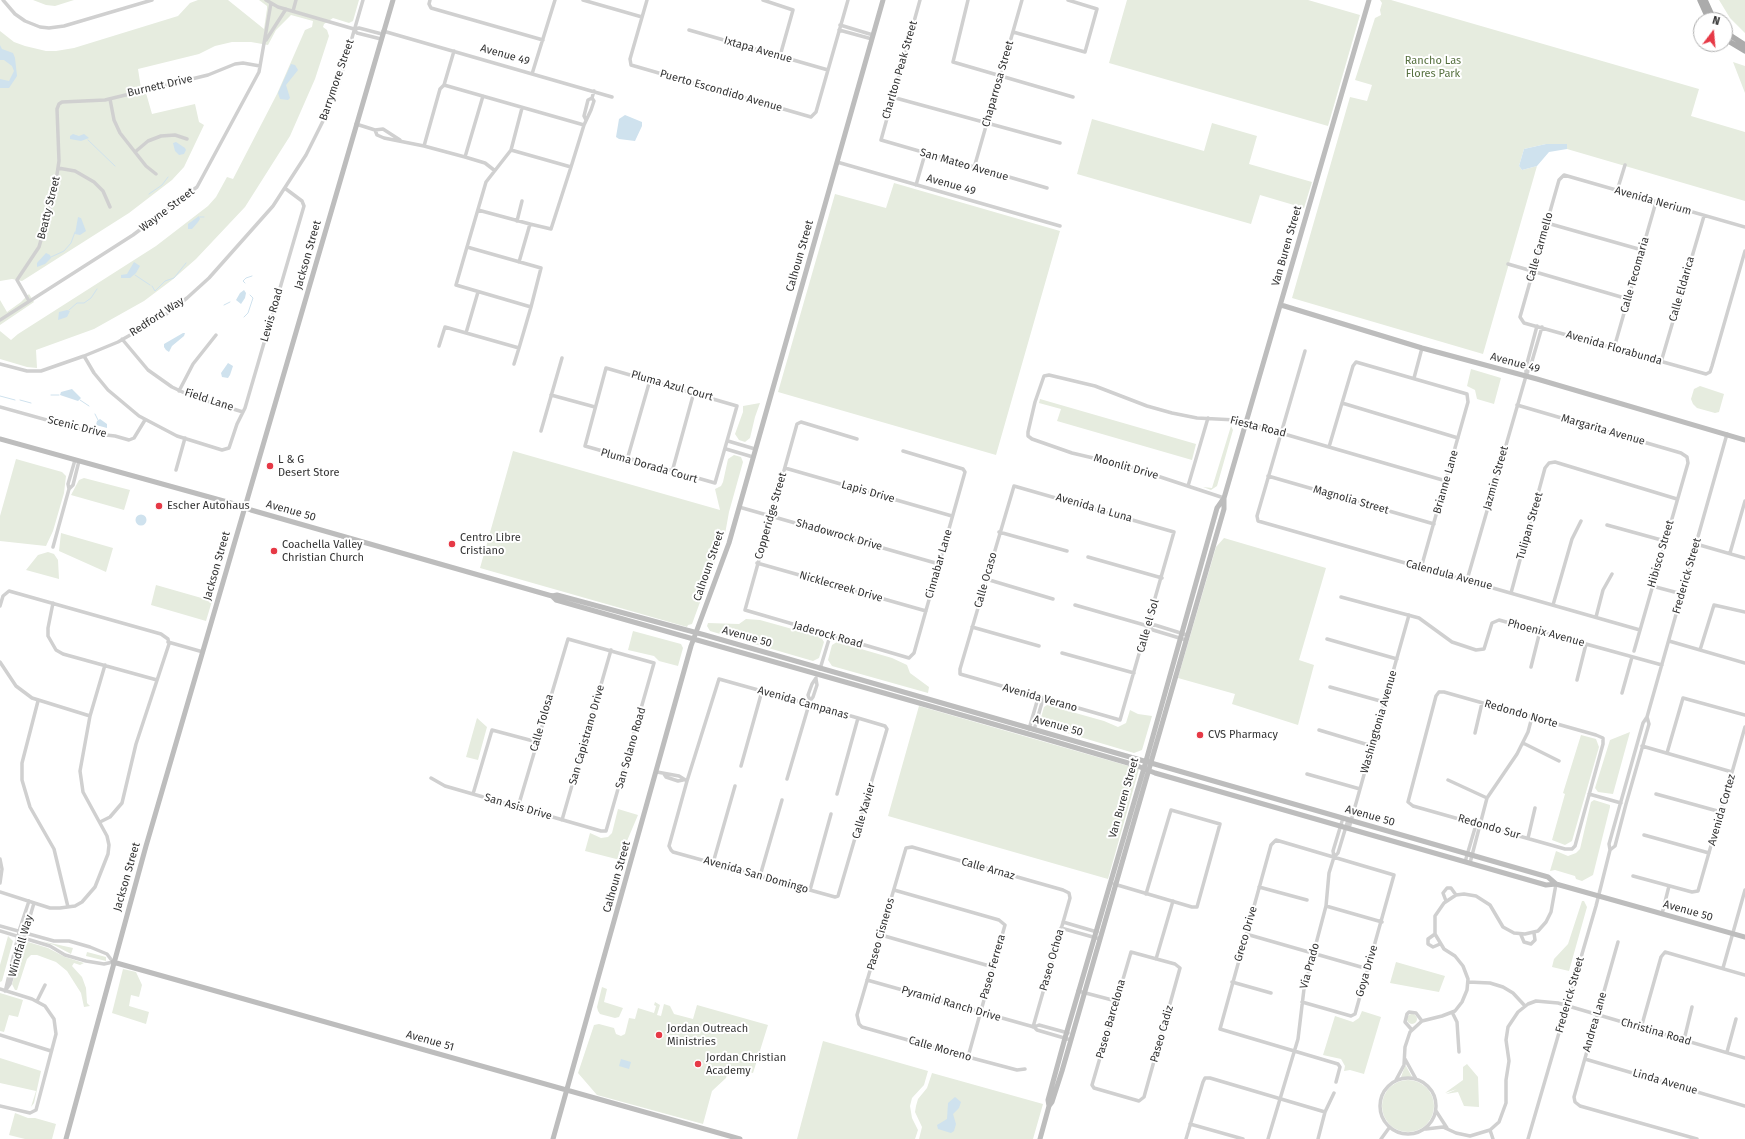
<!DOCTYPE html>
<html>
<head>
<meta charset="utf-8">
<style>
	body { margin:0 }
	#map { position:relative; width:1745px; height:1139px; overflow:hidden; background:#fff; font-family:"Fira Sans",sans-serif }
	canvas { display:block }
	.north { position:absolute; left:1693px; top:12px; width:40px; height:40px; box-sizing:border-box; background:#fff; border:1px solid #adadad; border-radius:50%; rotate:16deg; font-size:11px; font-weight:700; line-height:16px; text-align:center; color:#333 }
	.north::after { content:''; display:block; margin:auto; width:14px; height:18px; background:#e63946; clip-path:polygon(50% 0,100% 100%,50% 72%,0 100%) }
</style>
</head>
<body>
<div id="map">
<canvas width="1745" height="1139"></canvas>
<div class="north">N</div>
</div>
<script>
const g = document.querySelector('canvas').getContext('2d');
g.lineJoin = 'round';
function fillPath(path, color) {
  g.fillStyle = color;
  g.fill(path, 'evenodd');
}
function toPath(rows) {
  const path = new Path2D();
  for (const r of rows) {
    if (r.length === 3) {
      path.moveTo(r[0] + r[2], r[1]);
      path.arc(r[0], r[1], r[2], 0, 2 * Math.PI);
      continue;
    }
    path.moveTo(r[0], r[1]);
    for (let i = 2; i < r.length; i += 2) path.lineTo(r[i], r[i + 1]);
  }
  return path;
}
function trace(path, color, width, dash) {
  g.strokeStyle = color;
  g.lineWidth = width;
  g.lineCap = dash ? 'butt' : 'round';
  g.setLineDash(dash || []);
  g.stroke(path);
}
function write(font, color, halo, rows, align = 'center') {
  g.font = font + ' "Fira Sans",sans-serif';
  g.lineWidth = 4;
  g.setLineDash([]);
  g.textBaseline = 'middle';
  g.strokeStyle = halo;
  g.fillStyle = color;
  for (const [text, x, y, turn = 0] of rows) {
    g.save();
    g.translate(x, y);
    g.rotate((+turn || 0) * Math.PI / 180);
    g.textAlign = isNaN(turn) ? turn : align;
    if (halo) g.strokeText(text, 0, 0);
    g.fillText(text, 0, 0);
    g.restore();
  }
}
const green = toPath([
	[33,0,74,0,55,6,46,5],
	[198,0,228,0,264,29,267,9,267,6,259,0,359,0,353,21,349,23,333,18,324,24,323,27,327,30,329,36,315,79,290,136,245,207,196,259,172,280,144,301,94,329,36,350,37,368,27,367,0,359,0,331,11,340,18,334,156,246,208,206,216,197,227,177,233,179,277,94,305,30,312,27,313,21,291,15,276,30,268,45,251,42,232,42,215,46,199,54,138,69,141,88,146,93,152,114,195,104,199,122,204,125,184,167,172,180,129,213,22,281,12,279,0,281,0,31,14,42,25,46,46,51,56,51,74,48,178,16,190,3],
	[1127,0,1308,0,1360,15,1328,126,1109,63],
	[1380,0,1391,0,1699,89,1691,116,1745,132,1745,201,1567,149,1567,146,1546,144,1524,149,1519,166,1522,170,1537,166,1483,354,1292,298,1350,97,1367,101,1372,85,1355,80,1375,18,1381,15,1380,10,1382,3],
	[1719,0,1745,0,1745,33,1730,18],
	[1733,62,1745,66,1745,93],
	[1092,119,1204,151,1212,123,1257,136,1249,164,1312,182,1304,208,1260,195,1251,224,1077,174],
	[894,183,1060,231,996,455,778,392,835,194,886,208],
	[29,294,34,302,0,325,0,300,7,312,21,302],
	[1471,369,1501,378,1494,404,1477,399,1475,390,1467,386],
	[1700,386,1724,394,1719,412,1715,413,1697,408,1693,404,1691,399,1694,389],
	[1040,399,1196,444,1192,460,1057,421,1061,409,1039,403],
	[760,403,755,417,750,438,745,442,739,440,735,434,743,412,743,406],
	[1223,424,1230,424,1233,430,1217,486,1211,490,1203,487,1212,488,1231,426,1229,424],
	[513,451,720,510,715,489,721,486,723,482,728,459,734,455,741,457,743,462,729,512,725,534,692,624,688,625,687,627,480,568],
	[16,459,62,472,66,476,64,493,53,531,46,546,0,541,0,516],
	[84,478,130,490,124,510,71,495,79,480],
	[61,533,113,548,106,572,59,551],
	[1224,538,1326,568,1299,660,1314,665,1298,725,1232,704,1235,694,1178,678,1216,547],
	[48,552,54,554,58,560,59,579,26,570,38,555],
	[156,585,212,601,206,621,151,605],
	[746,619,760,620,821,637,824,642,819,658,813,661,710,631,707,626,708,623,739,624],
	[633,631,681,644,683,648,678,666,659,661,654,656,628,650],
	[837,642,892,658,907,665,910,673,929,687,928,693,832,666,828,660,832,645],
	[1047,705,1104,721,1118,727,1126,723,1130,710,1138,714,1152,716,1142,750,1134,753,1043,726,1040,721,1044,707],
	[919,706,1139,769,1108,879,888,816],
	[477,718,487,727,478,760,466,757],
	[1630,732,1613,794,1598,792,1595,788,1610,740],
	[1581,735,1596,739,1599,747,1572,841,1565,845,1552,840,1565,794,1563,793],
	[1594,800,1610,805,1610,807,1593,875,1582,881,1576,879,1575,876,1555,870,1550,871,1556,851,1568,856,1576,853,1580,849,1591,802],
	[618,809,638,815,627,841,628,846,624,861,585,851,590,833,601,838,608,837,612,833],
	[1582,901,1584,901,1587,907,1569,971,1552,967,1554,959,1568,944],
	[8,936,13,941,2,981,0,982,0,965],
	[41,941,73,948,71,954,54,945],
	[28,942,48,948,65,957,84,963,80,965,74,963,72,966,82,977,86,988,87,1003,90,1006,84,1007,81,993,67,971,56,962,37,955,31,955,27,959,17,990,15,990,12,984,24,946],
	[87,952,106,957,106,961,86,956],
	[1396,962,1445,976,1439,992,1390,983],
	[123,969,136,972,142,985,139,997,131,995,129,1006,149,1012,146,1024,112,1013],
	[602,987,607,989,604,1002,623,1008,619,1017,615,1018,600,1014,598,1011,597,1007],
	[0,993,23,1000,18,1017,9,1015,4,1032,0,1031],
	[655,1002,660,1005,657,1015,661,1016,664,1004,670,1006,674,1014,693,1019,697,1005,768,1025,753,1073,729,1066,726,1078,712,1091,703,1124,597,1095,578,1073,594,1025,599,1024,614,1028,616,1034,621,1036,625,1034,629,1018,635,1019,638,1008,654,1013,656,1006,654,1005],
	[1362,1011,1381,1017,1364,1074,1350,1070,1344,1071,1345,1066,1341,1059,1323,1055,1335,1016,1353,1022,1359,1018],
	[1412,1019,5],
	[823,1041,928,1071,924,1085,912,1098,910,1106,912,1118,918,1130,915,1139,797,1139],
	[0,1058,41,1071,34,1103,31,1107,36,1091,0,1083],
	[1467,1064,1478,1077,1479,1107,1464,1106,1458,1092,1446,1094,1457,1089,1445,1093,1463,1080,1463,1067],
	[1405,1066,1406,1066,1412,1077,1401,1077],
	[932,1073,1043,1104,1033,1139,919,1139,922,1127,915,1112,916,1106,918,1099,927,1088],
	[1408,1106,26],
	[15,1113,28,1118,35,1118,56,1124,52,1139,25,1139,9,1135]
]);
const water = toPath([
	[0,45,2,49,13,53,15,58,17,76,9,88,0,88,0,79,9,81,14,71,12,66,4,60,0,60],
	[291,64,295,65,298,70,286,85,290,98,288,100,280,99,278,93],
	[625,115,642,122,642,126,635,141,619,139,616,137,619,119],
	[73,134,79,136,84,134,89,138,81,141,70,139,70,136],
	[176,142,185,148,186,150,184,154,179,155,175,151,173,143],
	[1546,144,1567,144,1567,149,1549,152,1537,166,1522,170,1519,166,1524,149],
	[199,216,200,219,198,222,192,229,188,229,188,224],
	[78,217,81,218,86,231,80,235,75,234],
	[46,253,50,255,51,258,45,264,37,267,37,263],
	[134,262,140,266,136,273,130,278,121,278,121,275,127,274],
	[244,290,246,293,245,298,241,304,236,300,240,293],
	[67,310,70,311,67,317,58,320,59,312],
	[183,333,185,333,184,336,172,346,169,352,166,350,164,347,164,344],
	[228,363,233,366,230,375,228,378,222,377,221,373],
	[72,389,81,398,78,401,60,395,61,392],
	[100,419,107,424,107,428,96,425,97,421],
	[141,520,5.5],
	[621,1059,631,1062,629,1069,619,1066],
	[955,1097,961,1102,959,1108,953,1114,956,1124,954,1131,951,1133,938,1129,937,1125,947,1119,948,1103]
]);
const stream = toPath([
	[88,140,115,166],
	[149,194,162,185,168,177],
	[200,217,204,217],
	[51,257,64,251,71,243,75,232],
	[135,275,150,285],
	[245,283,243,281,246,278,252,276],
	[152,286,155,291,165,281,174,278,186,263],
	[224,305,230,302],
	[69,310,77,303,84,303,91,298,97,289],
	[244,317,248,313,253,298,250,295],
	[51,395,59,395],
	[0,396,15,400],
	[20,400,31,403],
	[80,400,89,406],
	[95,414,98,420]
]);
const street = toPath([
	[3,0,15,14,25,21,40,27,49,28,64,26,152,0],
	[266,0,278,7,299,13,354,29,359,28,382,34],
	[430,0,429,4,431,8,543,40],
	[583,0,642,17],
	[647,0,630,59,631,65,811,117,816,112,848,0],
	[763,0,793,10,780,56],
	[920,0,881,140,1047,188],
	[968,0,953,62,1073,97],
	[293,11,296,0],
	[840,25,873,35],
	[354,29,357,33,381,39],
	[689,30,828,70],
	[839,30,872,39],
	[383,31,612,97],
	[1013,32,1085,52,1097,9,1068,0],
	[266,40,286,9],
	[454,51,444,85,584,125,591,110,594,101,592,98],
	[532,74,555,0],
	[444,85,440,89,424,146,465,157,483,96],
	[892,97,1060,143],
	[110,99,114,120,120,133,146,166,156,174],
	[522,108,511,150,571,167,584,125],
	[586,120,584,116,588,100,592,98,594,91],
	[356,124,375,130,383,129,400,140],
	[375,130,377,135,384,138,424,146],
	[135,152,148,141,161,136,175,135,187,139],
	[465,157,485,163,494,170],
	[837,162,1060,226],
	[58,168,75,171,94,182,103,191,110,207],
	[974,168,1022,0],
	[916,185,925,154],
	[1617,191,1625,165],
	[478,210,530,224,519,262],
	[517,221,522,201],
	[1547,223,1642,250],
	[530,224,551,229,571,167],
	[1745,227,1564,175,1559,180,1520,317,1524,323,1706,374,1710,372,1712,366,1745,251],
	[467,247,541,268,531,307,456,285,467,247,486,182,511,150],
	[1508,264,1628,299],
	[29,301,17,280,39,247,54,194,59,161,57,109,59,104,62,102,105,100,208,75,235,64,243,63,260,66],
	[0,320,133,235,197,187,259,72,271,3],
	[466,333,478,292],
	[122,339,148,370,172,387,191,396,243,412],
	[439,346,445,327,519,348,531,307],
	[1614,348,1656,202],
	[1305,351,1257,516,1258,521,1640,630],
	[84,356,94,373,108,390,139,416,177,436,222,450,229,448,237,424,245,408,304,206,302,201,286,189],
	[1661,362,1704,216],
	[0,364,27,371,41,371,84,356,118,342,165,315,187,298,209,278,273,206,306,155,328,111,338,86,363,0],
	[514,364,519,348],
	[606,368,737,406,715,483,585,446,606,368],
	[1526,375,1530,368,1542,327],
	[1414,378,1422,348],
	[179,391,193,364,216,335],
	[551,395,595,407],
	[1342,403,1458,438],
	[1517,405,1681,453,1687,457,1688,463,1634,651],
	[0,407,97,434,115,436,129,440,134,438,145,420],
	[541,431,562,358],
	[857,439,801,422,797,424,745,610,909,658,914,653,965,472,963,469,903,451],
	[728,441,755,449],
	[1329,447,1353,366,1356,362,1467,394,1468,402,1421,568],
	[726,449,753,457],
	[627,460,650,380],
	[785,468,952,516],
	[176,470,185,438],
	[672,472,694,392],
	[1268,476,1434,524],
	[1014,486,1174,532,1120,720,960,674,960,669,1014,486],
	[1188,486,1208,418],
	[69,489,73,485,79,461],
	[1224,498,1127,466,1072,453,1032,439,1028,436,1028,432,1035,402,1044,376,1049,375,1095,386,1147,406,1172,413,1197,418,1236,420,1446,481],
	[739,507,939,564],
	[1607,525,1665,541],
	[999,532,1067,551],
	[1696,544,1745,558],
	[53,547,69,489,68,484,75,460],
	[1730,553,1745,501],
	[1088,557,1162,578],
	[757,563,926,611],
	[986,579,1053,599],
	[1467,580,1526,376,1526,367,1537,326],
	[1652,586,1682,594],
	[1511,593,1545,468,1549,463,1555,462,1677,499],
	[1341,597,1419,618,1452,642,1476,650,1484,649,1492,623,1499,620,1662,665],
	[53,603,48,628,48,636,56,650,63,654,157,680],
	[1075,605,1148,626,1155,625,1187,635],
	[1553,605,1572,539,1581,521],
	[0,606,3,596,9,591,161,634,168,639,169,644,136,744,122,803,110,817,100,822],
	[1596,617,1603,590,1612,574],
	[1148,626,1153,630,1186,640],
	[972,627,1039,646],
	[1327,639,1397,659],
	[1669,641,1745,663],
	[168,642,203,652],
	[1700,650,1714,605,1745,612],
	[1062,653,1134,673],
	[0,662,16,686,32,698,90,716],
	[1531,667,1540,631],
	[820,669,830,636],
	[719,679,858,718,885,726,887,729,838,896,835,897,673,852,671,850,669,846,687,781,719,679],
	[1577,680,1586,644],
	[1330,687,1384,702],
	[1439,692,1444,692,1596,735,1603,738,1603,744,1575,846,1572,849,1565,849,1413,806,1408,802,1436,696,1439,692],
	[1622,693,1632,657],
	[38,701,22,763,22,780,30,807,54,849,68,907],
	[810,701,808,695,812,684,816,678],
	[1029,729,1038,698],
	[1034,730,1043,699],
	[1319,730,1372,746],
	[1475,733,1482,703],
	[1523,743,1559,761],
	[1642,746,1732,772],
	[1667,753,1683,698,1745,715],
	[741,766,762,691],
	[657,772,679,776,687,781],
	[664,774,666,777,678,781,683,780],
	[1307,774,1360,789],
	[431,778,445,786,518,807,601,831,606,831,654,663,568,639,518,807],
	[787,779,810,701,813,697,817,685,816,679],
	[1448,780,1487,798],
	[473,794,492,730,537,742],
	[837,794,858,718],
	[1589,794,1621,803],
	[1656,794,1721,812],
	[562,820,611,650],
	[1349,828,1409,615],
	[1644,835,1709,853],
	[1528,838,1535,808],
	[1610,850,1615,846,1626,804,1649,724,1647,717],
	[1334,857,1338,853,1348,820],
	[0,859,2,869,0,883],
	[1465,862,1475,828,1479,824],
	[713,863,735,786],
	[1470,863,1487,798,1517,754,1528,732,1532,717],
	[760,876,782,800],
	[1633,876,1692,892,1698,891,1745,727],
	[1114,884,1192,907,1197,907,1220,824,1171,810,1146,894],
	[1259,887,1307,900],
	[810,890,831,814],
	[894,890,999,920,1005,925,968,1057],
	[0,892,50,908,60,908,75,906,82,902,95,887,108,854,109,845,107,836,83,792,80,771,90,716,105,665],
	[1446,901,1443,893,1447,888,1451,888,1456,895],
	[1326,906,1382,922],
	[1662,914,1669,886],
	[1063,922,1097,932],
	[0,926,54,941,69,941,90,947,107,954,113,962,104,964,86,961,65,955,50,946,0,931],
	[1061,928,1100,939],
	[1246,934,1368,969],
	[1435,934,1428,939,1428,944,1433,947,1440,944],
	[881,935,993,967],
	[1521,935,1524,942,1531,944,1535,940,1534,933],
	[1618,942,1574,1097,1575,1102,1580,1106,1697,1139],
	[1131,952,1175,964,1180,968,1144,1097,1139,1101,1094,1088,1092,1085,1131,952],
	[1156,959,1173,901],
	[1723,968,1745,890],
	[867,980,1034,1027,1037,1030,1071,1040],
	[1232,982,1271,993],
	[1468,982,1490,983,1503,987,1513,993,1525,1006],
	[6,988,20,928,29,901],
	[0,989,32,999,45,1006,54,1019,56,1034,36,1110,30,1113,0,1106],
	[5,991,10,984,34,903],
	[1078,991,1116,1001],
	[37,1001,45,985],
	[1302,1002,1351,1016,1355,1014,1394,875,1276,840,1271,845,1220,1029,1338,1064,1340,1067,1336,1082],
	[1452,1012,1457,1022,1459,1052],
	[1034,1027,1039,1025,1068,1033],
	[1641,1028,1661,957,1665,952,1745,975],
	[1412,1030,1405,1022,1407,1014,1409,1012,1416,1013,1422,1021],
	[0,1035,51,1051],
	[1684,1040,1692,1007],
	[1727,1052,1736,1019],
	[1405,1059,1416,1079],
	[1585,1059,1745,1106],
	[1025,1069,1017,1070,968,1057,862,1027,859,1024,857,1015,906,848,912,847,1063,890,1069,893,1070,898,1033,1027],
	[1408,1106,28],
	[1396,1080,1404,1065,1405,1047,1410,1032,1422,1021,1442,1016,1455,1011,1462,1002,1467,990,1468,979,1463,966,1455,956,1444,949,1435,934,1435,916,1444,903,1456,895,1464,894,1476,896,1490,905,1503,927,1514,933,1525,934,1538,931,1546,922,1551,912,1556,884],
	[1436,1111,1447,1128],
	[1190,1124,1243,1139],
	[1426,1129,1443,1127,1456,1133,1470,1136,1490,1130,1499,1122,1506,1103,1506,1080,1509,1061,1506,1040,1508,1027,1518,1012,1528,1004,1536,1001,1558,1003,1745,1058],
	[1490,1130,1493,1139],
	[1186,1139,1203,1082,1205,1078,1210,1078,1325,1112],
	[1268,1139,1298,1039,1304,989,1326,906,1329,873,1334,857,1333,851,1343,818],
	[1318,1139,1325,1112,1334,1093],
	[1381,1139,1389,1128],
	[1528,1139,1596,906,1610,850,1609,844,1643,723,1647,717,1727,434]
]);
const secondary = toPath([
	[1281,305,1422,348,1537,379,1745,440],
	[0,439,238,505,251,510,552,596,557,595,705,635,1029,728,1548,877,1556,884],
	[552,596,556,600,1032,735,1135,765,1155,773,1546,885,1556,884,1745,937],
	[113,962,740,1139],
	[1049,1106,1048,1100,1065,1038,1144,768,1217,508,1224,498],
	[66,1139,146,846,393,0],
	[553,1139,691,646,729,543,883,0],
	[1040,1139,1049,1106,1052,1102,1062,1071,1224,509,1224,498,1369,0]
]);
const primary = toPath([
	[1700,0,1709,20],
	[1705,0,1714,20],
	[1725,32,1745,45],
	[1725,39,1745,51]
]);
const markers = [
	[270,466,4,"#e63946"],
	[159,506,4,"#e63946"],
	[452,544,4,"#e63946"],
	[274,551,4,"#e63946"],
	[1200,735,4,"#e63946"],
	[659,1035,4,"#e63946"],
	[698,1064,4,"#e63946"]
];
const streetNames = [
	["Ixtapa Avenue",758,50,16],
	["Avenue 49",505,55,16],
	["Charlton Peak Street",900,70,-74],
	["Barrymore Street",337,80,-71],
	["Chaparrosa Street",998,84,-74],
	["Burnett Drive",160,86,-13],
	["Puerto Escondido Avenue",721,91,16],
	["San Mateo Avenue",964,165,16],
	["Avenue 49",951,185,16],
	["Avenida Nerium",1653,201,16],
	["Beatty Street",49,208,-76],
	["Wayne Street",167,210,-37],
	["Van Buren Street",1287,246,-74],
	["Calle Carmello",1540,247,-74],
	["Jackson Street",308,255,-74],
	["Calhoun Street",800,256,-74],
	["Calle Tecomaria",1635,275,-74],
	["Calle Eldarica",1682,289,-74],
	["Lewis Road",272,315,-74],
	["Redford Way",157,317,-33],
	["Avenida Florabunda",1614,348,16],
	["Avenue 49",1515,363,15],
	["Pluma Azul Court",672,386,16],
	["Field Lane",209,400,18],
	["Scenic Drive",77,427,14],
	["Fiesta Road",1258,427,14],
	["Margarita Avenue",1603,430,16],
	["Pluma Dorada Court",649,466,16],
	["Moonlit Drive",1126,467,16],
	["Jazmin Street",1496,478,-74],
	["Brianne Lane",1446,482,-74],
	["Lapis Drive",868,492,16],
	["Magnolia Street",1351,500,16],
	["Avenida la Luna",1094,508,16],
	["Avenue 50",291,511,16],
	["Copperidge Street",771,516,-74],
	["Tulipan Street",1530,526,-74],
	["Shadowrock Drive",839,535,16],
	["Hibisco Street",1661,554,-74],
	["Cinnabar Lane",939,564,-74],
	["Jackson Street",217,566,-74],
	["Calhoun Street",709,566,-71],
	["Calendula Avenue",1449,575,15],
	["Frederick Street",1687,576,-74],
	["Calle Ocaso",986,580,-74],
	["Nicklecreek Drive",841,587,16],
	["Calle el Sol",1148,626,-74],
	["Phoenix Avenue",1546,633,15],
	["Jaderock Road",828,635,16],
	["Avenue 50",747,637,16],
	["Avenida Verano",1040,698,16],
	["Avenida Campanas",803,703,16],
	["Redondo Norte",1521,714,16],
	["Washingtonia Avenue",1379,722,-74],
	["Calle Tolosa",542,723,-74],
	["Avenue 50",1058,726,16],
	["San Capistrano Drive",587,735,-74],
	["San Solano Road",631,748,-74],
	["Van Buren Street",1124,798,-74],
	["San Asis Drive",518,807,16],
	["Avenida Cortez",1722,810,-74],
	["Calle Xavier",864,811,-74],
	["Avenue 50",1370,816,16],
	["Redondo Sur",1489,827,16],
	["Calle Arnaz",988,869,16],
	["Avenida San Domingo",756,875,16],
	["Jackson Street",127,877,-74],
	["Calhoun Street",617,877,-74],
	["Avenue 50",1688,911,16],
	["Paseo Cisneros",881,934,-74],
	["Greco Drive",1246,934,-74],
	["Windfall Way",21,946,-74],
	["Paseo Ochoa",1052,960,-74],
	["Via Prado",1310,966,-75],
	["Paseo Ferrera",993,967,-74],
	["Goya Drive",1367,971,-74],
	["Frederick Street",1570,995,-74],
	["Pyramid Ranch Drive",951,1004,16],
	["Paseo Barcelona",1111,1019,-74],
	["Andrea Lane",1595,1022,-74],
	["Christina Road",1656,1032,16],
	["Paseo Cadiz",1162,1034,-74],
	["Avenue 51",430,1041,16],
	["Calle Moreno",940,1049,16],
	["Linda Avenue",1665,1082,16]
];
const parkNames = [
	["Rancho Las",1433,61],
	["Flores Park",1433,74]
];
const poiNames = [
	["L & G",278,460],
	["Desert Store",278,473],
	["Escher Autohaus",167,506],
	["Centro Libre",460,538],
	["Cristiano",460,551],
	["Coachella Valley",282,545],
	["Christian Church",282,558],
	["CVS Pharmacy",1208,735],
	["Jordan Outreach",667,1029],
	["Ministries",667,1042],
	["Jordan Christian",706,1058],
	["Academy",706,1071]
];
fillPath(green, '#e6ecdf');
fillPath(water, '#cfe2ee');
trace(stream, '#cfe2ee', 1);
trace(street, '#d0d0d0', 3.5);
trace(secondary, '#bdbdbd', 5);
trace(primary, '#ababab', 5.5);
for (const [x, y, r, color] of markers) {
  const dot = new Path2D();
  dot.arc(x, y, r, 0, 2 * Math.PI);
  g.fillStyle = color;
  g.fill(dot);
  trace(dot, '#fff', 1.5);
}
write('11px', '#333', '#fff', streetNames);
write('11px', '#56703f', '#fff', parkNames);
write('11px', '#333', '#fff', poiNames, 'left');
</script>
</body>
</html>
